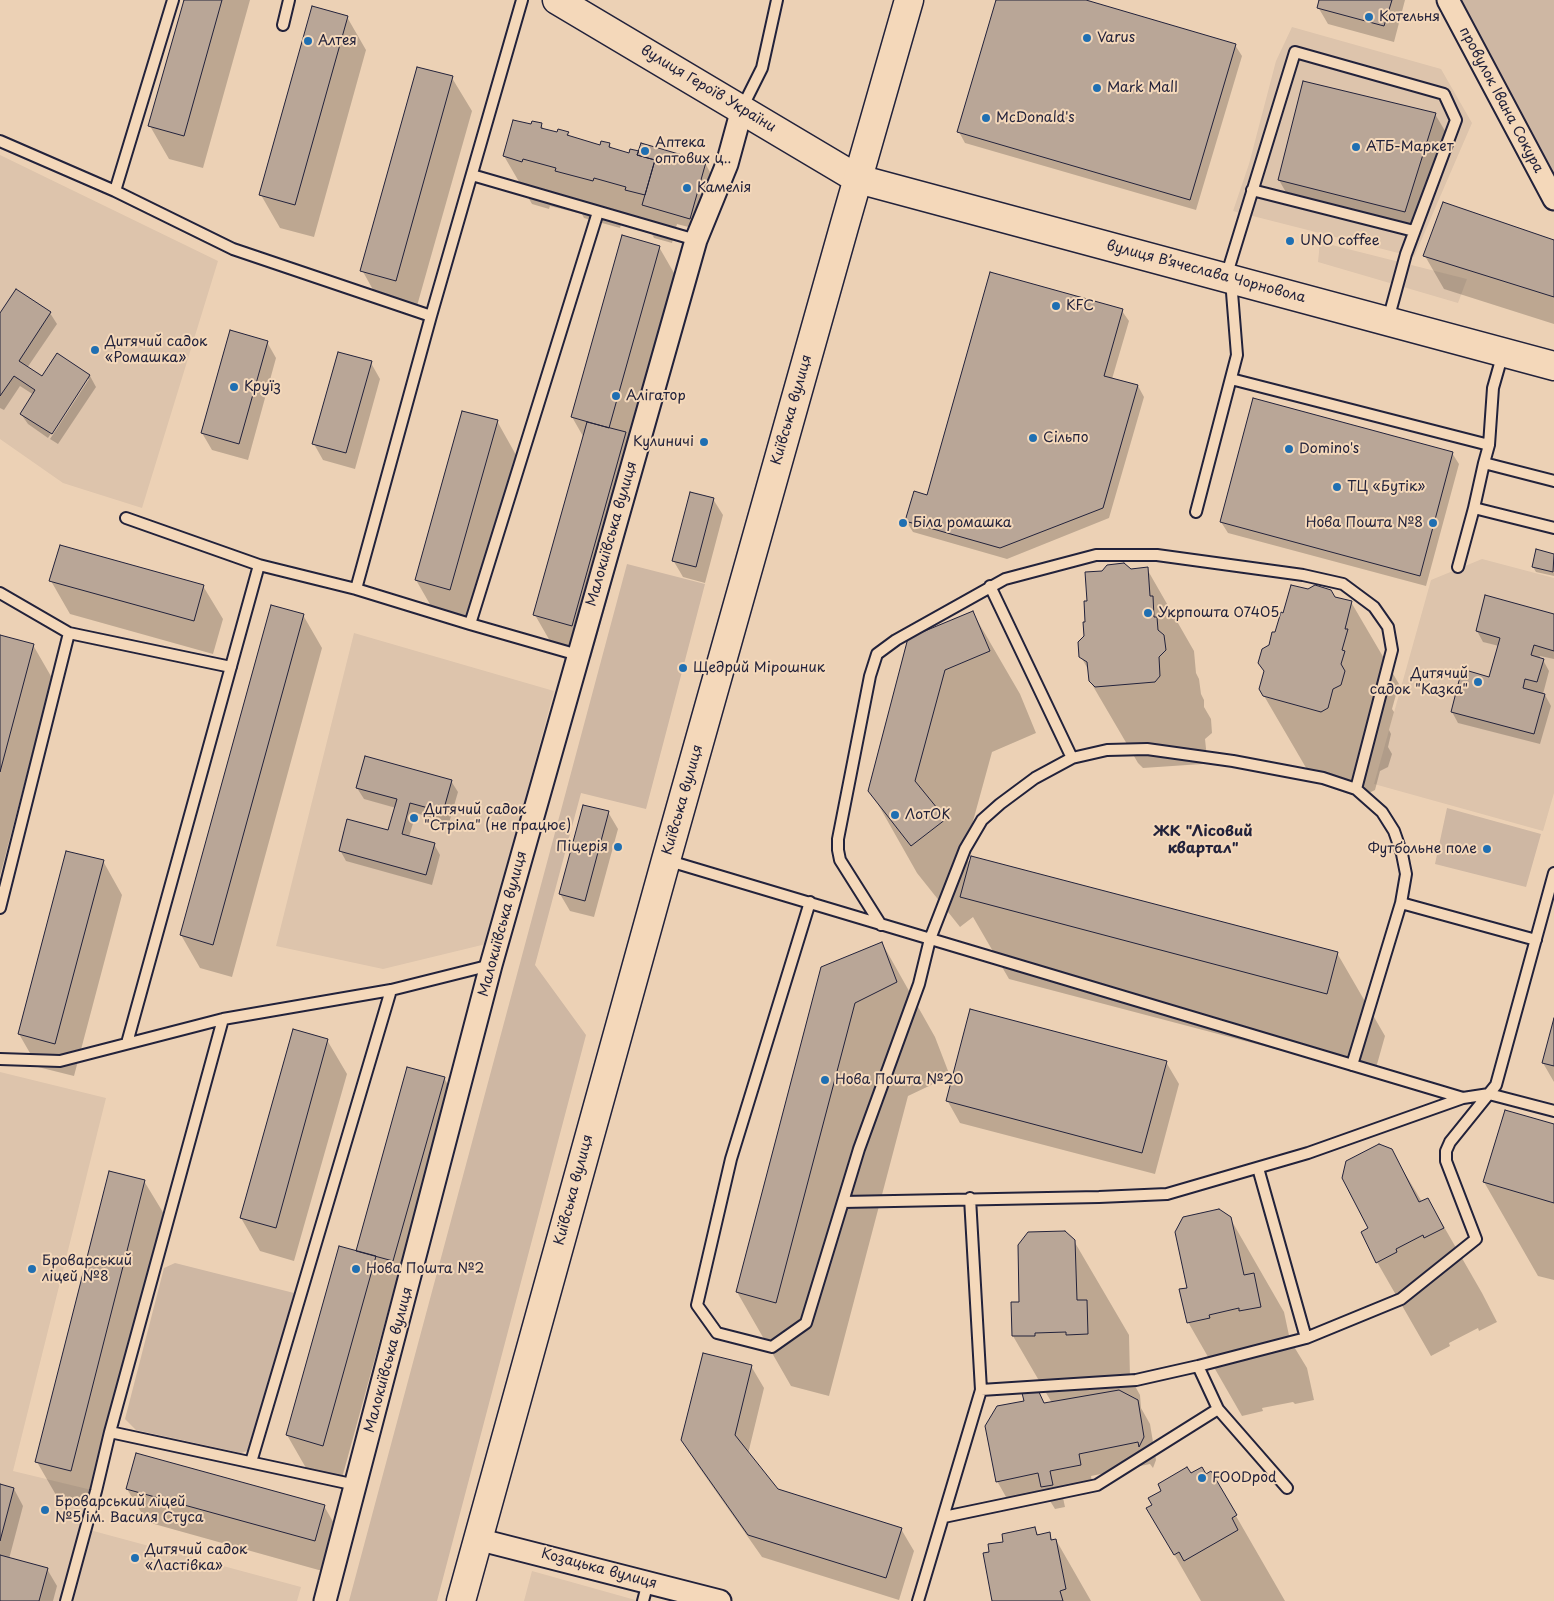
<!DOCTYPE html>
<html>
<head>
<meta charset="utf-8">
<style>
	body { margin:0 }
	canvas { display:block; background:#ecd1b5 }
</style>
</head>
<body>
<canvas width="1554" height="1601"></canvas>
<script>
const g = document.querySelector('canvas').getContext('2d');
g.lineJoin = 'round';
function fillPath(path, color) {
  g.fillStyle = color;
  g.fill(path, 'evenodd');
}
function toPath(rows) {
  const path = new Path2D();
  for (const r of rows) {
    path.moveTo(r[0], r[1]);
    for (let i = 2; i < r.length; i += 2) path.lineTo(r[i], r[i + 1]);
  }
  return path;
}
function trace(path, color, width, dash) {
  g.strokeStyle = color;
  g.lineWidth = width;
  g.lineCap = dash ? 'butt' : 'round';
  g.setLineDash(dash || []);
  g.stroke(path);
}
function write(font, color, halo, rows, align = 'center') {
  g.font = font + ' "Playpen Sans",sans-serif';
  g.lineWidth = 4;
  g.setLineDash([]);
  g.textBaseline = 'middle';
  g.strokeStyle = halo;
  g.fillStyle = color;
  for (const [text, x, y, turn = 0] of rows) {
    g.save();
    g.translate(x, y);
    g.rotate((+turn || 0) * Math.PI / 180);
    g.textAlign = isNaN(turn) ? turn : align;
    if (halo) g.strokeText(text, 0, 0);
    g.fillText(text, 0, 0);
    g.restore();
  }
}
const built = toPath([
	[1292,27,1441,69,1472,123,1414,257,1233,211,1249,164,1276,61],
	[0,155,218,261,142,508,63,483,0,439],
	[1320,242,1467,279,1458,303,1318,262],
	[1482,559,1554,578,1554,793,1543,831,1374,784,1431,580],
	[354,633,554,691,486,944,383,969,276,946],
	[0,1072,106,1098,13,1471,96,1491,86,1529,301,1587,297,1601,0,1601],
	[532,1571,639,1601,524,1601]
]);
const green = toPath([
	[1448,0,1554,0,1554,199],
	[627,564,705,584,646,809,581,793,535,965,586,1035,437,1601,349,1601],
	[1447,808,1541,834,1526,887,1435,864],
	[175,1263,294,1293,250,1450,241,1453,136,1430,125,1419,164,1268]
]);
const shadow = toPath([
	[185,0,250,0,203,168,169,159,150,126],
	[998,0,1081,0,1235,45,1242,56,1196,210,965,143,959,132],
	[1320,0,1405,0,1394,42,1328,24,1318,7],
	[347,17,366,50,314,237,280,228,261,195],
	[452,78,472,111,415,313,381,304,362,270],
	[1304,82,1435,114,1448,136,1418,233,1292,203,1279,180],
	[541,124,544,130,558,134,568,133,570,137,601,146,609,144,612,149,630,154,705,163,711,174,696,229,677,224,672,243,654,238,652,234,621,225,620,228,584,218,582,214,550,206,549,209,532,204,504,156,532,126],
	[1554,242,1554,324,1444,289,1425,256],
	[659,247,678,280,632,446,644,467,591,658,554,648,535,615,584,438,572,417],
	[1122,311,1129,321,1112,379,1138,386,1144,397,1109,518,1007,559,913,532,906,521],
	[50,313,57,324,27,368,42,378,57,355,90,376,96,387,58,444,50,439,89,379,86,379,48,438,28,424,21,414,34,395,20,386,4,410,0,408,0,316],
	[267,342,276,358,248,460,212,450,202,433],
	[371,363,380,379,355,469,323,460,314,444],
	[497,421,516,455,469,622,435,613,416,580],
	[1452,453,1459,464,1426,586,1228,533,1221,522],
	[713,499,723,515,705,583,683,577,673,560],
	[1537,551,1554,555,1554,576,1536,572,1533,567],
	[1147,569,1194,651,1196,673,1199,679,1201,694,1204,700,1204,707,1211,719,1212,733,1205,739,1207,758,1202,764,1143,768,1138,763,1090,681,1089,671,1081,657,1130,570],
	[51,581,203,586,223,619,213,654,70,614],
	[1335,598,1351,602,1399,684,1392,709,1394,712,1389,730,1391,734,1388,747,1392,754,1388,767,1380,771,1375,790,1369,793,1312,778,1260,689,1265,672,1259,663,1276,634,1284,614],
	[973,613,1020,694,1036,733,992,752,964,854,970,864,1337,953,1385,1036,1374,1075,1009,979,973,917,960,927,917,873,870,790],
	[303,615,322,648,232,977,200,968,181,935],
	[1554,615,1554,659,1540,656,1539,659,1543,660,1549,671,1543,694,1545,695,1551,706,1540,744,1458,723,1452,712,1490,678,1499,646,1483,642,1477,631],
	[0,636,33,645,52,678,0,876],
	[451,781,458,792,449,823,416,813,409,837,434,844,440,855,432,885,346,861,340,850,389,832,396,808,364,799,357,788],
	[608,812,618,829,594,917,570,911,560,894],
	[103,861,122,895,74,1076,38,1067,19,1034],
	[882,943,935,1037,950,1076,908,1096,829,1396,791,1386,737,1292,822,968],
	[1554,1022,1554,1082,1543,1063],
	[327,1040,347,1074,294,1261,260,1251,241,1218],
	[1166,1062,1179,1084,1155,1174,960,1123,947,1100],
	[444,1078,463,1111,412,1294,394,1289,342,1478,306,1468,287,1435,357,1252],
	[1554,1125,1554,1280,1538,1276,1484,1182],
	[1391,1150,1422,1202,1428,1199,1482,1293,1497,1322,1479,1331,1478,1328,1449,1343,1450,1346,1431,1356,1377,1262,1369,1229],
	[144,1181,164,1214,90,1504,56,1495,37,1462],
	[1230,1218,1284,1312,1290,1340,1307,1368,1314,1400,1295,1404,1293,1402,1262,1408,1263,1411,1242,1416,1188,1322,1189,1289],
	[1074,1241,1129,1335,1130,1377,1140,1395,1141,1408,1150,1424,1156,1460,1153,1468,1150,1464,1091,1476,1093,1487,1062,1493,1065,1507,1055,1509,1047,1496,1010,1504,997,1481,1025,1402,1038,1391,1045,1404,1052,1403,1013,1336,1012,1303,1020,1303],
	[751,1366,764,1388,748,1454,777,1490,901,1529,914,1551,899,1600,762,1557,696,1463,683,1440],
	[1191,1475,1236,1516,1285,1601,1201,1601,1148,1509],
	[0,1485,14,1489,23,1506,9,1559,47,1569,57,1586,53,1601,0,1601],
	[127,1489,324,1506,343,1539,333,1574,147,1522],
	[1034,1529,1039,1536,1049,1534,1053,1541,1056,1540,1091,1601,994,1601,991,1553,1004,1543]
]);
const building = toPath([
	[184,0,222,0,184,136,148,126,184,0],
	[996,0,1086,0,1236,44,1190,200,957,132,996,0],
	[1319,0,1392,0,1384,26,1317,8,1319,0],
	[312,6,348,16,295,205,259,195,312,6],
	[417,67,453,76,396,281,360,271,417,67],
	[1303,81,1436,113,1405,212,1278,180,1303,81],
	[513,120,531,124,532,121,542,123,541,128,557,132,558,129,569,132,567,135,600,145,601,141,610,143,609,147,629,153,630,149,639,151,637,155,655,160,645,195,625,190,626,187,594,178,593,181,555,171,556,168,523,159,522,162,503,156,513,120],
	[641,143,706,162,690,219,642,205,655,160,637,155,641,143],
	[1443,202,1554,240,1554,297,1423,256,1443,202],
	[622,235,660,246,609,428,571,417,622,235],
	[990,272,1123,309,1104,376,1138,385,1103,508,1000,548,905,521,914,491,927,495,990,272],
	[16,289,51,312,19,361,42,376,57,353,90,375,52,434,20,414,35,390,14,376,0,396,0,313,16,289],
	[230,330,268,341,239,444,201,433,230,330],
	[338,352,372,361,346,453,312,444,338,352],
	[1253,398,1453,452,1420,576,1220,522,1253,398],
	[462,411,498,420,450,590,415,580,462,411],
	[587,422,626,432,572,626,533,615,587,422],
	[690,492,714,498,696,567,672,561,690,492],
	[60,545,204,585,194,621,49,581,60,545],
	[1536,549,1554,554,1553,572,1532,567,1536,549],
	[1124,563,1131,569,1148,567,1150,596,1153,596,1154,617,1157,617,1158,630,1164,635,1166,650,1159,657,1160,676,1155,682,1095,687,1089,681,1087,662,1079,657,1078,642,1084,636,1083,622,1085,622,1084,601,1087,601,1085,572,1102,571,1107,565,1124,563],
	[1291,585,1308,589,1315,585,1331,590,1335,597,1352,601,1345,629,1348,629,1342,650,1345,651,1341,664,1345,671,1341,685,1333,689,1328,708,1321,712,1263,696,1259,689,1264,671,1258,663,1262,649,1269,645,1272,632,1275,632,1281,612,1283,613,1291,585],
	[1485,595,1554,614,1554,651,1534,645,1531,655,1544,659,1537,682,1525,679,1523,688,1545,694,1534,734,1451,712,1462,669,1489,677,1500,638,1476,631,1485,595],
	[271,605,304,614,213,945,180,935,271,605],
	[973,611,990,651,945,670,915,781,946,819,911,846,868,791,908,638,973,611],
	[0,635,34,644,0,772,0,635],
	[365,756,452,780,443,812,410,803,402,834,435,843,426,875,339,851,347,819,388,830,397,799,356,788,365,756],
	[583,805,609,811,585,901,559,894,583,805],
	[66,851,104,860,55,1044,18,1034,66,851],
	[971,856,1338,952,1327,994,960,897,971,856],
	[882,942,897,982,855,1003,776,1303,736,1292,821,967,882,942],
	[970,1009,1167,1061,1142,1153,946,1101,970,1009],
	[1554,1018,1554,1066,1542,1063,1554,1018],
	[293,1029,328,1039,276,1228,240,1218,293,1029],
	[407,1067,445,1077,393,1261,356,1251,407,1067],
	[1505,1110,1554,1124,1554,1203,1483,1182,1505,1110],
	[1379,1144,1392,1149,1419,1202,1428,1198,1444,1228,1424,1238,1423,1235,1396,1249,1397,1252,1376,1263,1361,1232,1368,1228,1342,1178,1346,1161,1379,1144],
	[109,1171,145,1180,71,1471,35,1462,109,1171],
	[1219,1209,1231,1217,1244,1275,1254,1273,1261,1307,1239,1311,1239,1308,1209,1315,1210,1318,1187,1323,1179,1289,1187,1288,1175,1232,1183,1217,1219,1209],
	[1065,1231,1075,1240,1077,1300,1087,1300,1088,1334,1066,1335,1066,1332,1035,1333,1035,1336,1012,1336,1011,1302,1019,1302,1018,1245,1028,1232,1065,1231],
	[339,1246,376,1256,323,1446,286,1435,339,1246],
	[703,1353,752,1365,735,1435,778,1489,902,1528,886,1578,748,1535,681,1440,703,1353],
	[1038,1390,1044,1403,1119,1390,1138,1400,1144,1437,1139,1447,1138,1442,1079,1454,1081,1465,1050,1471,1053,1485,1041,1487,1038,1473,996,1482,985,1426,997,1406,1024,1401,1022,1393,1038,1390],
	[136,1453,325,1505,315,1541,126,1489,136,1453],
	[1187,1467,1191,1473,1202,1467,1206,1474,1211,1471,1237,1515,1232,1518,1238,1530,1184,1561,1179,1552,1174,1555,1146,1508,1152,1505,1148,1498,1161,1491,1158,1484,1187,1467],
	[0,1484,14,1488,0,1541,0,1484],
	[1035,1527,1037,1535,1050,1532,1051,1540,1056,1539,1066,1589,1060,1591,1063,1601,992,1601,983,1553,989,1552,988,1544,1003,1542,1002,1534,1035,1527],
	[0,1555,48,1568,39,1601,0,1601,0,1555]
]);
const lane = toPath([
	[283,25,289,0],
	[742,108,762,68,777,0],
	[0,141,115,191,233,249,431,316],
	[472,175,696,240],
	[1252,190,1414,231],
	[115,191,173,0],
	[1226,277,1295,52,1444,94,1456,120,1406,254,1388,320],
	[1503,353,1493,388,1489,445,1484,463,1554,481],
	[1231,379,1489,445],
	[1474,508,1484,463],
	[1196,512,1237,355,1231,280],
	[126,518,259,565],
	[1458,567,1474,508,1554,528],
	[990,586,1072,758],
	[356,589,431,316,522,0],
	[0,593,69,633],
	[470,624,598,212],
	[666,860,1463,1098,1489,1094,1554,1111],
	[810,902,731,1159,697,1305,717,1333,772,1347,806,1323,859,1149,919,984,930,939,965,849,982,820,1000,804,1035,778,1072,758,1107,750,1147,749,1233,761,1323,778,1356,789,1382,812,1394,831,1402,854,1406,874,1401,903,1352,1065],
	[1401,903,1536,940],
	[0,908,69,633,231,667],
	[881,925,840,860,838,850,838,839,870,676,877,654,896,640,1005,579,1096,555,1157,555,1303,575,1343,584,1374,607,1388,627,1392,650,1356,789],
	[223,1019,110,1432,356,1485],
	[127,1043,259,565,356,589,470,624,578,655],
	[0,1059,60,1061,223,1019,391,990,491,965],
	[1258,1168,1306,1338],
	[970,1198,981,1390,1136,1380,1198,1366,1306,1338,1401,1299,1476,1239,1446,1161,1446,1151,1450,1142,1496,1085,1554,873],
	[843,1202,1099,1197,1167,1194,1308,1153,1463,1098],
	[1198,1366,1218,1409,1287,1488],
	[251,1462,391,990],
	[944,1517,1097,1485,1218,1409],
	[66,1601,96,1491,110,1432],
	[643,1601,648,1582],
	[918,1601,981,1390]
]);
const street = toPath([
	[1448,0,1554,199],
	[477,1539,720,1601],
	[325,1601,491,965,696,240,727,164,742,109]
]);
const secondary = toPath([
	[557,0,858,179,1554,366]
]);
const primary = toPath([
	[461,1601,666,860,844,227,909,0]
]);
const markers = [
	[1369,17,5,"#1f6fb2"],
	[1087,38,5,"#1f6fb2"],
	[308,41,5,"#1f6fb2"],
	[1097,88,5,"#1f6fb2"],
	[986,118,5,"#1f6fb2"],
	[1356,147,5,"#1f6fb2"],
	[645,151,5,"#1f6fb2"],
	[687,188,5,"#1f6fb2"],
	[1290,241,5,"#1f6fb2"],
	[1056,306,5,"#1f6fb2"],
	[95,350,5,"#1f6fb2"],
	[234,387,5,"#1f6fb2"],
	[616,396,5,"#1f6fb2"],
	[1033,438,5,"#1f6fb2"],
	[704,442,5,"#1f6fb2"],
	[1289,449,5,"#1f6fb2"],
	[1337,487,5,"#1f6fb2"],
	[903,523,5,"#1f6fb2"],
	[1433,523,5,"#1f6fb2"],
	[1148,613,5,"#1f6fb2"],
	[683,668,5,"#1f6fb2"],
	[1478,682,5,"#1f6fb2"],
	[895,815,5,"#1f6fb2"],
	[414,818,5,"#1f6fb2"],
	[618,847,5,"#1f6fb2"],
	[1487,849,5,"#1f6fb2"],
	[825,1080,5,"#1f6fb2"],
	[32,1269,5,"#1f6fb2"],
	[356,1269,5,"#1f6fb2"],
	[1202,1478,5,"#1f6fb2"],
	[45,1510,5,"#1f6fb2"],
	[135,1558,5,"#1f6fb2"]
];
const poiNames = [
	["Котельня",1379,17],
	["Varus",1097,38],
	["Алтея",318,41],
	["Mark Mall",1107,88],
	["McDonald's",996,118],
	["Аптека",655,143],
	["оптових ц‥",655,159],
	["АТБ-Маркет",1366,147],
	["Камелія",697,188],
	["UNO coffee",1300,241],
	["KFC",1066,306],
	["Дитячий садок",105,342],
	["«Ромашка»",105,358],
	["Круїз",244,387],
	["Алігатор",626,396],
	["Сільпо",1043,438],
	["Кулиничі",694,442,"right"],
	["Domino's",1299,449],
	["ТЦ «Бутік»",1347,487],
	["Біла ромашка",913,523],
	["Нова Пошта №8",1423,523,"right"],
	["Укрпошта 07405",1158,613],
	["Щедрий Мірошник",693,668],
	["Дитячий",1468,674,"right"],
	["садок \"Казка\"",1468,690,"right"],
	["Дитячий садок",424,810],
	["\"Стріла\" (не працює)",424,826],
	["ЛотОК",905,815],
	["Піцерія",608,847,"right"],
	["Футбольне поле",1477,849,"right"],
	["Нова Пошта №20",835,1080],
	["Броварський",42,1261],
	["ліцей №8",42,1277],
	["Нова Пошта №2",366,1269],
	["FOODpod",1212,1478],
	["Броварський ліцей",55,1502],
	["№5 ім. Василя Стуса",55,1518],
	["Дитячий садок",145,1550],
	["«Ластівка»",145,1566]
];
const streetNames = [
	["вулиця Героїв України",708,89,31],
	["провулок Івана Сокура",1501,100,62],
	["вулиця Вʼячеслава Чорновола",1206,272,15],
	["Київська вулиця",792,410,-74],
	["Малокиївська вулиця",612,534,-74],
	["Київська вулиця",683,800,-74],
	["Малокиївська вулиця",503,924,-75],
	["Київська вулиця",574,1190,-75],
	["Малокиївська вулиця",389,1360,-75],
	["Козацька вулиця",599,1569,15]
];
const neighbourhoodNames = [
	["ЖК \"Лісовий",1203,832],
	["квартал\"",1203,849]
];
fillPath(built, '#ddc4ac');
fillPath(green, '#ceb7a3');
fillPath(shadow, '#0003');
fillPath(building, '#b9a697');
trace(building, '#22223b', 1);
trace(lane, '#22223b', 14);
trace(street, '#22223b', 25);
trace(secondary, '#22223b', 31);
trace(primary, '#22223b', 31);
trace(lane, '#f4d8ba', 10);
trace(street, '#f4d8ba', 21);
trace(secondary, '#f4d8ba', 28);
trace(primary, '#f4d8ba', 28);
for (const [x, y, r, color] of markers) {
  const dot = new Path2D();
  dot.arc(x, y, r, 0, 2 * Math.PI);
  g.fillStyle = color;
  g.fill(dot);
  trace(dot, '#f4d8ba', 2);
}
write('14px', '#22223b', '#f4d8ba', poiNames, 'left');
write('14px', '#22223b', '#f4d8ba', streetNames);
write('bold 15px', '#22223b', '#f4d8ba', neighbourhoodNames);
</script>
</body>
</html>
